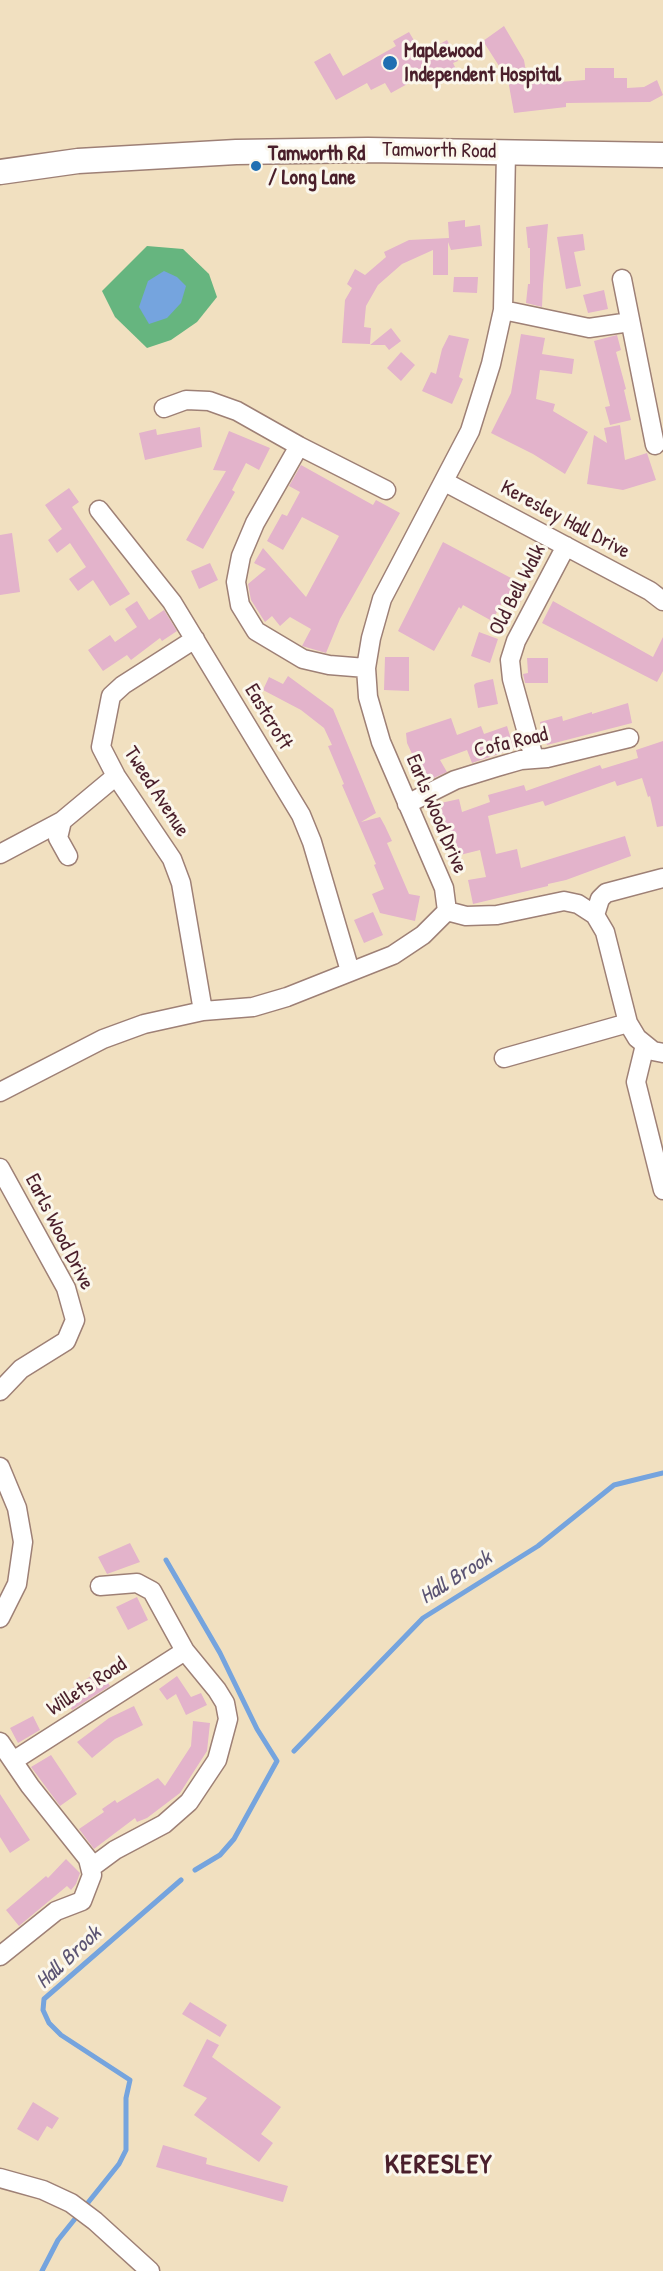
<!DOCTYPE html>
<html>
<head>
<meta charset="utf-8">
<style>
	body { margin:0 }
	canvas { display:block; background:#f1e0c0 }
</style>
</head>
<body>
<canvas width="663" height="2271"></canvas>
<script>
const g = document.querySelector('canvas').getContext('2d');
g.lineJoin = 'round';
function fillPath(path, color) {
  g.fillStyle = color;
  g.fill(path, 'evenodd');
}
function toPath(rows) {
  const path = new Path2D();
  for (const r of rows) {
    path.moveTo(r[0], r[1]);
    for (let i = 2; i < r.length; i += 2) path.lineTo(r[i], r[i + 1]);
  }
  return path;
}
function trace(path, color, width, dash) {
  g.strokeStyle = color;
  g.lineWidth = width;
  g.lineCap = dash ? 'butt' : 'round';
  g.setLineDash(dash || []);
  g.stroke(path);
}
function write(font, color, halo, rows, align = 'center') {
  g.font = font + ' "Patrick Hand",sans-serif';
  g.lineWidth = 6;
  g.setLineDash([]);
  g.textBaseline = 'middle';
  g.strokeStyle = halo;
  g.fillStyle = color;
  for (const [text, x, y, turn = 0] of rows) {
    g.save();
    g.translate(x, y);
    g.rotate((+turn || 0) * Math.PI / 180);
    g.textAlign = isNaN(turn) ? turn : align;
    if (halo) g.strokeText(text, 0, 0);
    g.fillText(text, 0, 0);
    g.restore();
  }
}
const forest = toPath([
	[147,246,183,249,209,274,217,297,197,322,171,340,147,348,115,317,102,291]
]);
const water = toPath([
	[164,271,177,277,186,286,181,303,167,318,149,324,139,307,148,281]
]);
const stream = toPath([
	[166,1560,220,1653,257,1729,277,1761,234,1839,220,1855,195,1870],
	[294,1751,423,1618,538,1546,614,1485,663,1473],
	[42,2271,58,2240,119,2164,126,2150,126,2098,130,2080,61,2035,49,2023,43,2010,44,1999,181,1880]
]);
const building = toPath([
	[504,26,524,60,526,72,549,71,550,78,558,77,559,82,585,80,585,68,614,68,614,78,627,78,627,88,644,87,657,80,663,95,650,102,566,103,566,107,514,113,508,80,483,41],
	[409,32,422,54,447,40,458,61,453,63,460,77,447,84,438,67,391,93,385,83,371,90,367,83,336,100,314,62,330,53,343,76,396,46,393,41],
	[465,220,465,227,480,225,482,246,451,250,448,242,448,275,433,275,433,250,402,264,378,285,366,306,364,327,371,328,370,344,342,343,345,300,352,288,347,284,355,269,365,275,386,257,384,252,409,240,449,238,448,222],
	[548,224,543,285,542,307,526,303,528,284,530,284,530,248,528,248,526,227],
	[583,234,585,250,574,252,581,286,566,289,557,237],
	[454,277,478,277,477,293,453,292],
	[604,290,608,309,588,313,583,295],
	[391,328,401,341,389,350,385,345,370,345],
	[521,334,545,338,542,354,574,359,572,374,540,370,536,399,555,404,553,411,588,432,565,474,533,454,491,433,511,393],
	[449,335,469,339,459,377,463,379,452,404,422,391,431,372,436,374,442,349],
	[617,335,621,350,616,352,626,389,624,390,631,420,610,425,605,407,610,406,594,341],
	[401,352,415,365,401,381,387,368],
	[620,425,625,460,647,453,656,480,623,490,587,484,594,435,607,443,604,428],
	[200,427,202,447,145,460,139,433,156,429,157,435],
	[229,431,270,448,259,470,246,463,232,490,235,492,203,549,186,540,226,471,213,470],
	[301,465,373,505,376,500,400,513,340,619,326,653,302,646,311,629,290,617,280,626,272,616,265,622,251,600,248,584,266,569,254,563,263,548,306,597,339,536,302,517,283,550,267,541,282,514,287,516,300,492,289,486],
	[69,488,79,502,72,507,130,594,110,606,93,580,78,591,69,579,86,567,70,543,57,553,48,540,62,529,45,505],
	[12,533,20,592,0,595,0,535],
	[443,542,528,587,517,608,503,601,492,621,463,605,461,609,459,607,434,651,398,631],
	[210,563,218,580,199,589,191,571],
	[137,601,149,620,164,610,177,631,162,641,160,638,131,660,127,655,103,671,88,650,110,635,115,642,137,627,125,609],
	[553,601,653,657,663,637,663,671,657,682,542,623],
	[479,632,498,639,490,663,471,656],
	[385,657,409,657,409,691,384,690],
	[527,658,548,658,548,683,525,683,523,674,528,673],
	[288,676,333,709,376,813,361,822,380,817,385,826,392,841,387,843,409,894,420,896,415,921,380,913,372,894,384,889,374,865,376,864,342,785,344,784,328,746,332,745,324,728,301,710,263,690,269,677,283,684],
	[493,679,498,704,478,708,474,685,476,683],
	[628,703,632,723,547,745,540,722,562,716,563,721,592,712,592,714],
	[451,718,457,735,481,726,484,734,507,726,514,749,472,763,467,750,440,760,447,772,425,782,407,743,406,733],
	[663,741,663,826,657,827,650,796,648,797,642,778,617,786,615,781,545,806,543,801,488,816,496,854,517,849,521,868,625,836,631,856,566,880,548,884,548,886,473,904,468,880,486,877,480,850,452,857,443,819,439,820,436,804,459,799,462,812,490,802,488,795,524,785,526,791,600,765,602,769,638,758,636,750],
	[373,912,383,935,364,943,354,920],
	[130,1543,140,1562,107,1574,98,1557],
	[137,1597,148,1620,128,1630,116,1607],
	[100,1670,110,1686,72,1710,62,1695],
	[177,1676,191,1697,201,1693,207,1705,186,1715,176,1694,167,1700,159,1689],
	[134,1706,143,1725,115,1739,92,1758,77,1742,109,1718],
	[33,1716,40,1730,18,1743,10,1728],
	[193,1721,210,1723,207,1751,180,1793,147,1818,137,1822,135,1818,94,1849,79,1829,104,1812,102,1809,115,1800,117,1803,158,1778,165,1786,191,1746],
	[51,1755,77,1794,60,1806,31,1767],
	[0,1794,30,1840,10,1853,0,1837],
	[66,1859,80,1873,76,1884,71,1890,67,1886,19,1926,6,1910,46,1876,48,1878],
	[190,2002,227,2025,220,2037,182,2014],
	[207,2039,219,2045,212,2057,281,2107,261,2134,273,2143,259,2162,194,2115,207,2098,183,2086],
	[33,2102,59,2118,52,2129,47,2126,38,2141,17,2129],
	[163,2145,207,2158,206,2164,288,2186,283,2202,156,2167]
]);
const minor = toPath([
	[622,279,655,445],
	[503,310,589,328,630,322],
	[164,408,186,400,209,401,237,411,299,446,386,490],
	[299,446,255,523,241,556,236,582,240,605,256,631,303,659,329,665,366,668],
	[445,482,650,591,663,601],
	[99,510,172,602,301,815,312,842,350,971],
	[195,639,123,685,111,696,101,747,116,776,172,859,181,883,203,1011],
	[534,758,512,679,510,660,516,641,566,546],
	[407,804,455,780,497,767,521,760,547,758,629,738],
	[0,854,62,821],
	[68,856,58,838,62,821,116,776],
	[447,911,466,916,497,915,564,901,578,904,595,915,605,932,628,1023,637,1038,653,1051,663,1053],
	[595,915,600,899,606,893,663,878],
	[645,1045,636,1082,663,1190],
	[504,1058,628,1023],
	[0,1092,103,1039,144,1024,203,1011,253,1007,287,997,393,955,423,935,447,911,444,888,381,742,368,697,366,668,371,638,382,599,470,431,491,364,503,310,506,152],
	[0,1168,66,1288,75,1320,66,1341,21,1369,0,1391],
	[0,1467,17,1508,23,1542,17,1584,0,1618],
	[0,1742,30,1786,88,1859,92,1875,82,1901,56,1911,0,1956],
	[13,1761,185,1651],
	[92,1867,115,1850,164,1824,189,1802,217,1760,228,1719,225,1703,217,1690,185,1651,152,1591,137,1583,100,1586],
	[0,2178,43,2190,71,2203,95,2221,150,2271]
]);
const major = toPath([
	[0,172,78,161,236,152,368,150,663,155]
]);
const markers = [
	[390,63,8,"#1f6fb2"],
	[256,166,6,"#1f6fb2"]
];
const poiNames = [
	["Maplewood",404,51],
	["Independent Hospital",404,75],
	["Tamworth Rd",268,154],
	["/ Long Lane",268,178]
];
const streetNames = [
	["Tamworth Road",439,151,1],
	["Keresley Hall Drive",565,520,28],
	["Old Bell Walk",518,590,-63],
	["Eastcroft",268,717,59],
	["Cofa Road",511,743,-13],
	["Tweed Avenue",156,792,57],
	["Earls Wood Drive",436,814,67],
	["Earls Wood Drive",59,1232,63],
	["Willets Road",87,1687,-33]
];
const waterNames = [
	["Hall Brook",456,1578,-32],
	["Hall Brook",69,1958,-43]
];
const districtNames = [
	["KERESLEY",439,2166]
];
fillPath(forest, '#66b57f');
fillPath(water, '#75a4de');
trace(stream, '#75a4de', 5);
fillPath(building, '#e3b3cb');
trace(minor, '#9e8076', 21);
trace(major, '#9e8076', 27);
trace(minor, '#fff', 18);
trace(major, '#fff', 24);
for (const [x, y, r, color] of markers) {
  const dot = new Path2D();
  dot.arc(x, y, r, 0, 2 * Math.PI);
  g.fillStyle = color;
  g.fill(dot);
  trace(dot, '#fbf7ec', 2);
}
write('bold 21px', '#4a1f2b', '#fbf7ec', poiNames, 'left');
write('21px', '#4a1f2b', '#fbf7ec', streetNames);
write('italic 22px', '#5b5473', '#fbf7ec', waterNames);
g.letterSpacing = '1.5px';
write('bold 27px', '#4a1f2b', '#fbf7ec', districtNames);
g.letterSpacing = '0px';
</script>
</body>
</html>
